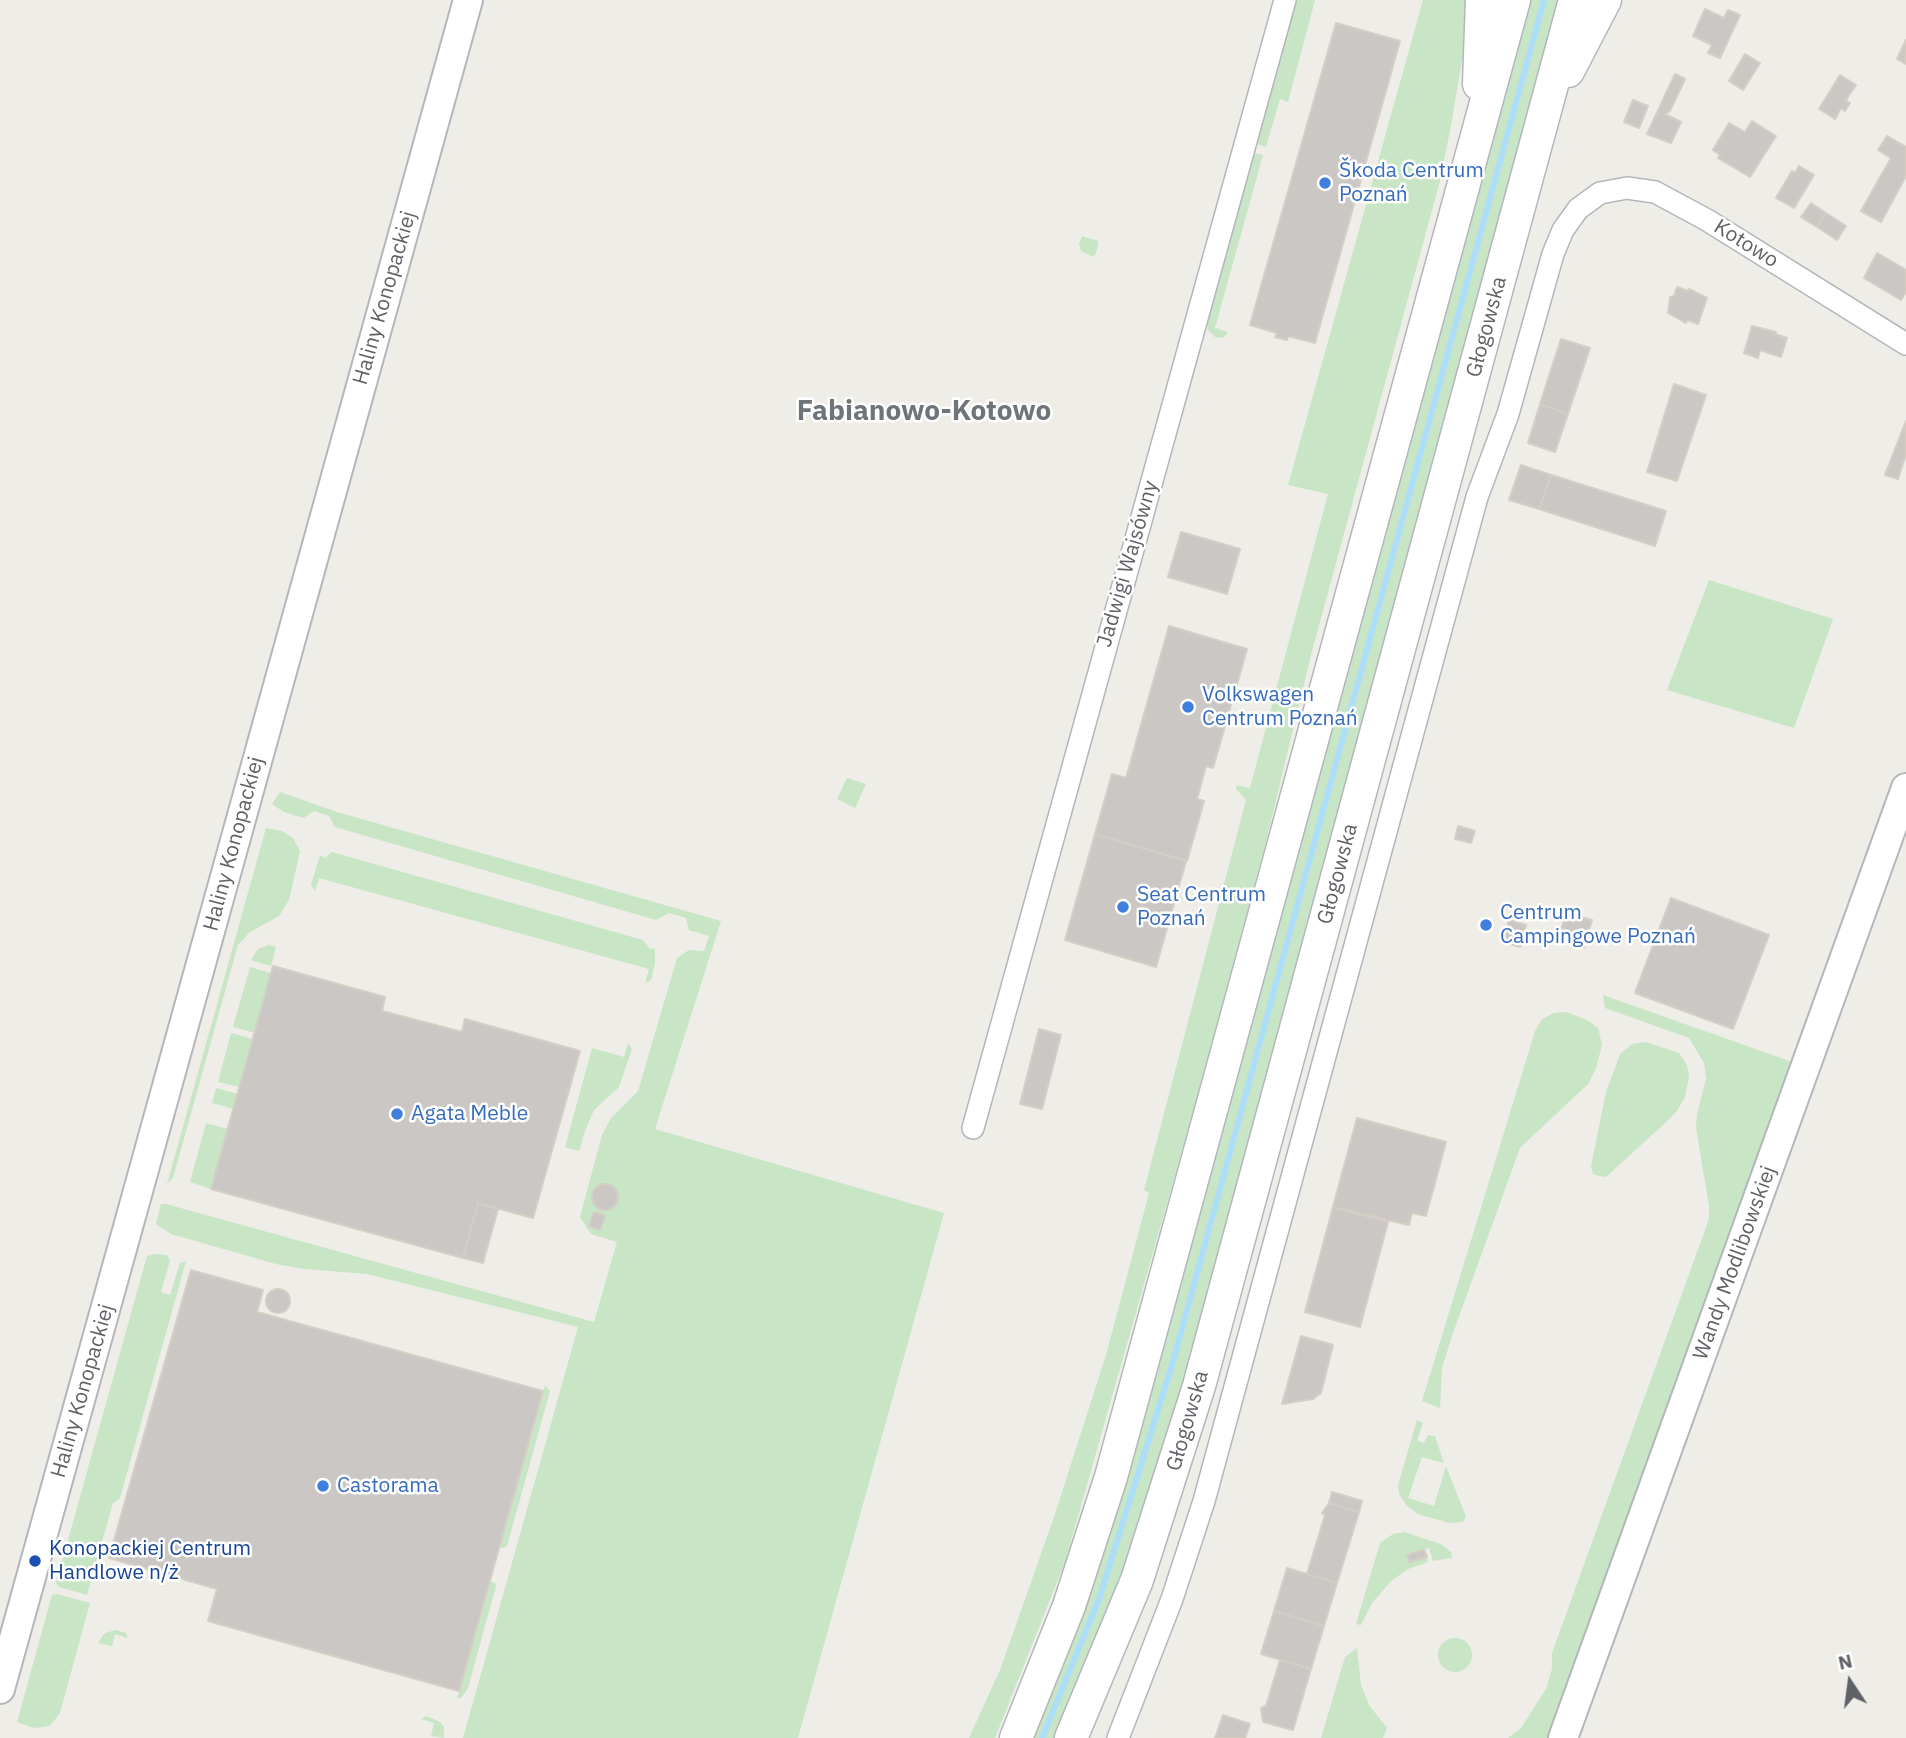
<!DOCTYPE html>
<html>
<head>
<meta charset="utf-8">
<style>
	body { margin:0 }
	#map { position:relative; width:1906px; height:1738px; overflow:hidden; background:#efede7; font-family:"IBM Plex Sans",sans-serif }
	canvas { display:block }
	.north { position:absolute; left:1815px; top:1647px; width:70px; height:70px; -webkit-text-stroke:5px #fff; paint-order:stroke; rotate:347deg; font-size:19px; font-weight:700; line-height:28px; text-align:center; color:#5e6266 }
	.north::after { content:''; display:block; margin:auto; width:24px; height:32px; background:#5e6266; clip-path:polygon(50% 0,100% 100%,50% 72%,0 100%) }
</style>
</head>
<body>
<div id="map">
<canvas width="1906" height="1738"></canvas>
<div class="north">N</div>
</div>
<script>
const g = document.querySelector('canvas').getContext('2d');
g.lineJoin = 'round';
function fillPath(path, color) {
  g.fillStyle = color;
  g.fill(path, 'evenodd');
}
function toPath(rows) {
  const path = new Path2D();
  for (const r of rows) {
    if (r.length === 3) {
      path.moveTo(r[0] + r[2], r[1]);
      path.arc(r[0], r[1], r[2], 0, 2 * Math.PI);
      continue;
    }
    path.moveTo(r[0], r[1]);
    for (let i = 2; i < r.length; i += 2) path.lineTo(r[i], r[i + 1]);
  }
  return path;
}
function trace(path, color, width, dash) {
  g.strokeStyle = color;
  g.lineWidth = width;
  g.lineCap = dash ? 'butt' : 'round';
  g.setLineDash(dash || []);
  g.stroke(path);
}
function write(font, color, halo, rows, align = 'center') {
  g.font = font + ' "IBM Plex Sans",sans-serif';
  g.lineWidth = 5;
  g.setLineDash([]);
  g.textBaseline = 'middle';
  g.strokeStyle = halo;
  g.fillStyle = color;
  for (const [text, x, y, turn = 0] of rows) {
    g.save();
    g.translate(x, y);
    g.rotate((+turn || 0) * Math.PI / 180);
    g.textAlign = isNaN(turn) ? turn : align;
    if (halo) g.strokeText(text, 0, 0);
    g.fillText(text, 0, 0);
    g.restore();
  }
}
const green = toPath([
	[1294,0,1315,0,1288,102,1280,99,1266,147,1257,144],
	[1423,0,1472,0,1452,120,1440,181,1311,655,1264,850,1189,1126,1065,1562,995,1738,969,1738,1000,1670,1054,1517,1106,1355,1149,1193,1144,1190,1246,800,1236,789,1237,785,1250,788,1328,494,1288,485],
	[1528,0,1563,0,1186,1381,1124,1575,1056,1738,1031,1738],
	[1253,153,1263,155,1215,328,1228,332,1223,338,1215,337,1208,330,1207,320],
	[1082,236,1098,241,1098,247,1094,257,1081,251,1079,244],
	[1709,580,1833,619,1794,728,1667,690],
	[847,778,866,784,855,808,837,799],
	[280,792,337,812,721,921,655,1129,944,1213,798,1738,463,1738,578,1327,367,1274,304,1269,276,1264,171,1234,156,1224,161,1204,166,1204,594,1322,617,1242,591,1234,580,1217,602,1135,611,1118,638,1091,677,958,689,950,704,951,709,936,689,930,686,918,669,913,656,920,335,827,329,816,314,811,304,818,284,812,272,804],
	[266,828,282,831,293,838,300,851,289,900,279,916,250,932,238,945,173,1178,167,1184],
	[254,831,158,1174,157,1169,249,835],
	[332,852,643,940,650,949,655,948,655,963,651,980,645,983,649,969,319,878,315,891,311,885,320,855,325,858],
	[269,945,276,947,271,966,251,960,258,949],
	[250,967,271,973,255,1033,233,1027],
	[1603,995,1795,1063,1551,1738,1508,1738,1521,1728,1546,1689,1552,1669,1552,1653,1709,1219,1709,1206,1696,1128,1697,1114,1706,1079,1704,1063,1689,1038,1605,1008],
	[1566,1012,1587,1020,1598,1028,1602,1045,1596,1068,1588,1084,1520,1148,1453,1333,1442,1368,1440,1408,1422,1401,1535,1031,1542,1019,1554,1013],
	[231,1033,253,1039,240,1087,218,1082],
	[1646,1042,1679,1053,1687,1065,1689,1077,1685,1097,1677,1111,1664,1124,1606,1177,1599,1176,1593,1174,1591,1166,1606,1092,1620,1054,1632,1044],
	[628,1043,632,1049,619,1087,594,1110,585,1131,579,1151,565,1147,592,1048,624,1057],
	[216,1088,238,1094,234,1109,212,1103],
	[206,1123,228,1129,211,1189,190,1182],
	[155,1254,167,1255,170,1261,161,1292,170,1295,180,1263,186,1261,120,1498,113,1503,87,1595,59,1587,56,1583,147,1256],
	[135,1259,60,1526,56,1525,129,1265],
	[545,1385,550,1391,507,1546,504,1548,499,1547],
	[1417,1420,1423,1423,1417,1441,1424,1443,1428,1435,1435,1436,1444,1463,1422,1457,1408,1498,1434,1506,1446,1466,1466,1517,1463,1522,1449,1523,1418,1514,1407,1506,1399,1494,1398,1485],
	[1404,1532,1441,1544,1451,1552,1452,1558,1433,1561,1429,1548,1408,1555,1410,1562,1427,1557,1428,1562,1408,1569,1391,1581,1372,1603,1361,1625,1356,1624,1380,1543,1393,1534],
	[490,1581,495,1583,496,1586,468,1688,462,1697,457,1699],
	[57,1594,90,1603,60,1713,50,1726,34,1728,17,1722,52,1595],
	[116,1630,126,1633,128,1638,115,1634,112,1646,98,1643,105,1633],
	[1455,1655,17],
	[1357,1648,1361,1685,1369,1705,1387,1728,1383,1738,1321,1738,1345,1657],
	[426,1716,440,1722,444,1727,444,1738,431,1736,434,1723,421,1719]
]);
const stream = toPath([
	[1042,1738,1099,1599,1172,1365,1544,0]
]);
const building = toPath([
	[1705,9,1724,18,1728,10,1740,15,1720,58,1708,53,1712,45,1693,36,1705,9],
	[1336,23,1400,41,1315,343,1288,336,1287,340,1275,337,1277,333,1250,325,1336,23],
	[1906,40,1906,64,1897,59,1906,40],
	[1745,54,1760,63,1743,90,1729,81,1745,54],
	[1675,74,1685,79,1670,111,1665,114,1681,122,1671,143,1647,134,1675,74],
	[1840,75,1856,85,1846,100,1850,103,1845,111,1841,108,1835,119,1819,109,1840,75],
	[1633,100,1648,106,1639,128,1624,122,1633,100],
	[1752,121,1776,136,1750,177,1718,158,1720,155,1713,150,1729,123,1745,132,1752,121],
	[1887,136,1906,147,1906,176,1881,222,1861,211,1891,158,1878,150,1887,136],
	[1799,166,1814,175,1794,208,1776,198,1792,171,1795,173,1799,166],
	[1811,203,1826,213,1817,227,1801,217,1811,203],
	[1826,213,1846,226,1837,240,1817,227,1826,213],
	[1877,253,1906,270,1906,292,1901,300,1864,278,1877,253],
	[1677,287,1688,291,1689,289,1707,298,1698,324,1687,320,1686,323,1668,313,1670,297,1674,296,1677,287],
	[1752,326,1776,332,1775,334,1787,338,1781,357,1760,350,1758,358,1744,353,1752,326],
	[1561,339,1590,348,1568,414,1540,404,1561,339],
	[1674,384,1706,395,1677,481,1647,472,1674,384],
	[1540,404,1568,414,1555,452,1528,443,1540,404],
	[1906,421,1906,454,1898,479,1885,475,1906,421],
	[1521,465,1551,475,1539,509,1509,500,1521,465],
	[1551,475,1666,511,1655,546,1539,509,1551,475],
	[1181,532,1240,549,1227,594,1168,577,1181,532],
	[1169,626,1247,649,1213,768,1206,766,1197,799,1204,801,1187,861,1095,834,1112,774,1126,778,1169,626],
	[1458,826,1475,831,1471,843,1455,839,1458,826],
	[1095,834,1186,861,1156,967,1065,940,1095,834],
	[1671,898,1769,935,1733,1029,1635,993,1671,898],
	[1566,913,1592,920,1584,948,1558,941,1566,913],
	[1509,920,1526,925,1520,947,1503,942,1509,920],
	[273,966,385,997,382,1011,462,1032,465,1019,580,1051,533,1218,478,1203,463,1258,211,1189,273,966],
	[1039,1029,1061,1035,1042,1109,1020,1104,1039,1029],
	[1357,1118,1446,1142,1426,1216,1412,1213,1409,1225,1333,1207,1357,1118],
	[605,1197,13],
	[478,1203,498,1209,483,1263,463,1258,478,1203],
	[1333,1207,1388,1222,1360,1327,1305,1312,1333,1207],
	[594,1212,605,1216,600,1230,589,1226,594,1212],
	[191,1270,263,1290,257,1312,543,1391,459,1691,208,1621,217,1589,109,1558,191,1270],
	[278,1301,12],
	[1301,1336,1333,1345,1321,1393,1313,1399,1282,1404,1301,1336],
	[1332,1492,1362,1501,1359,1512,1329,1503,1332,1492],
	[1329,1503,1359,1512,1337,1583,1307,1574,1325,1515,1322,1513,1329,1503],
	[1424,1550,1427,1557,1410,1562,1407,1555,1424,1550],
	[1287,1568,1337,1583,1324,1626,1274,1611,1287,1568],
	[1274,1611,1324,1626,1311,1669,1261,1654,1274,1611],
	[1280,1660,1311,1669,1293,1730,1263,1722,1261,1708,1266,1706,1280,1660],
	[1223,1715,1250,1724,1245,1738,1215,1738,1223,1715]
]);
const minor = toPath([
	[973,1128,1285,0],
	[1118,1738,1172,1599,1204,1501,1477,497,1508,414,1553,254,1563,230,1578,209,1600,193,1627,188,1655,192,1707,220,1906,344]
]);
const tertiary = toPath([
	[0,1689,468,0],
	[1563,1738,1906,788]
]);
const secondary = toPath([
	[1568,71,1605,0],
	[1479,84,1482,0],
	[1016,1738,1069,1606,1111,1477,1514,0],
	[1071,1738,1137,1580,1199,1386,1575,0]
]);
const markers = [
	[1325,183,7,"#3f7fe0"],
	[1188,707,7,"#3f7fe0"],
	[1123,907,7,"#3f7fe0"],
	[1486,925,7,"#3f7fe0"],
	[397,1114,7,"#3f7fe0"],
	[323,1486,7,"#3f7fe0"],
	[35,1561,7,"#1a4fb4"]
];
const shopNames = [
	["Škoda Centrum",1339,171],
	["Poznań",1339,195],
	["Volkswagen",1202,695],
	["Centrum Poznań",1202,719],
	["Seat Centrum",1137,895],
	["Poznań",1137,919],
	["Centrum",1500,913],
	["Campingowe Poznań",1500,937],
	["Agata Meble",411,1114],
	["Castorama",337,1486]
];
const streetNames = [
	["Kotowo",1746,244,32],
	["Haliny Konopackiej",385,298,-74],
	["Głogowska",1487,327,-75],
	["Jadwigi Wajsówny",1128,564,-74],
	["Haliny Konopackiej",234,844,-75],
	["Głogowska",1338,874,-75],
	["Wandy Modlibowskiej",1735,1263,-70],
	["Haliny Konopackiej",83,1391,-74],
	["Głogowska",1188,1421,-74]
];
const transitNames = [
	["Konopackiej Centrum",49,1549],
	["Handlowe n/ż",49,1573]
];
const districtNames = [
	["Fabianowo-Kotowo",924,412]
];
fillPath(green, '#c8e5c5');
trace(stream, '#addef9', 6);
fillPath(building, '#cbc7c4');
trace(building, '#d4cec5', 2);
trace(minor, '#b4b7ba', 24);
trace(tertiary, '#b4b7ba', 32);
trace(secondary, '#b3b6ba', 35);
trace(minor, '#fff', 21);
trace(tertiary, '#fff', 28);
trace(secondary, '#fff', 32);
for (const [x, y, r, color] of markers) {
  const dot = new Path2D();
  dot.arc(x, y, r, 0, 2 * Math.PI);
  g.fillStyle = color;
  g.fill(dot);
  trace(dot, '#fff', 2.5);
}
write('21px', '#366cbe', '#fff', shopNames, 'left');
write('21px', '#5e6266', '#fff', streetNames);
write('21px', '#164399', '#fff', transitNames, 'left');
write('bold 28px', '#6f7478', '#fff', districtNames);
</script>
</body>
</html>
